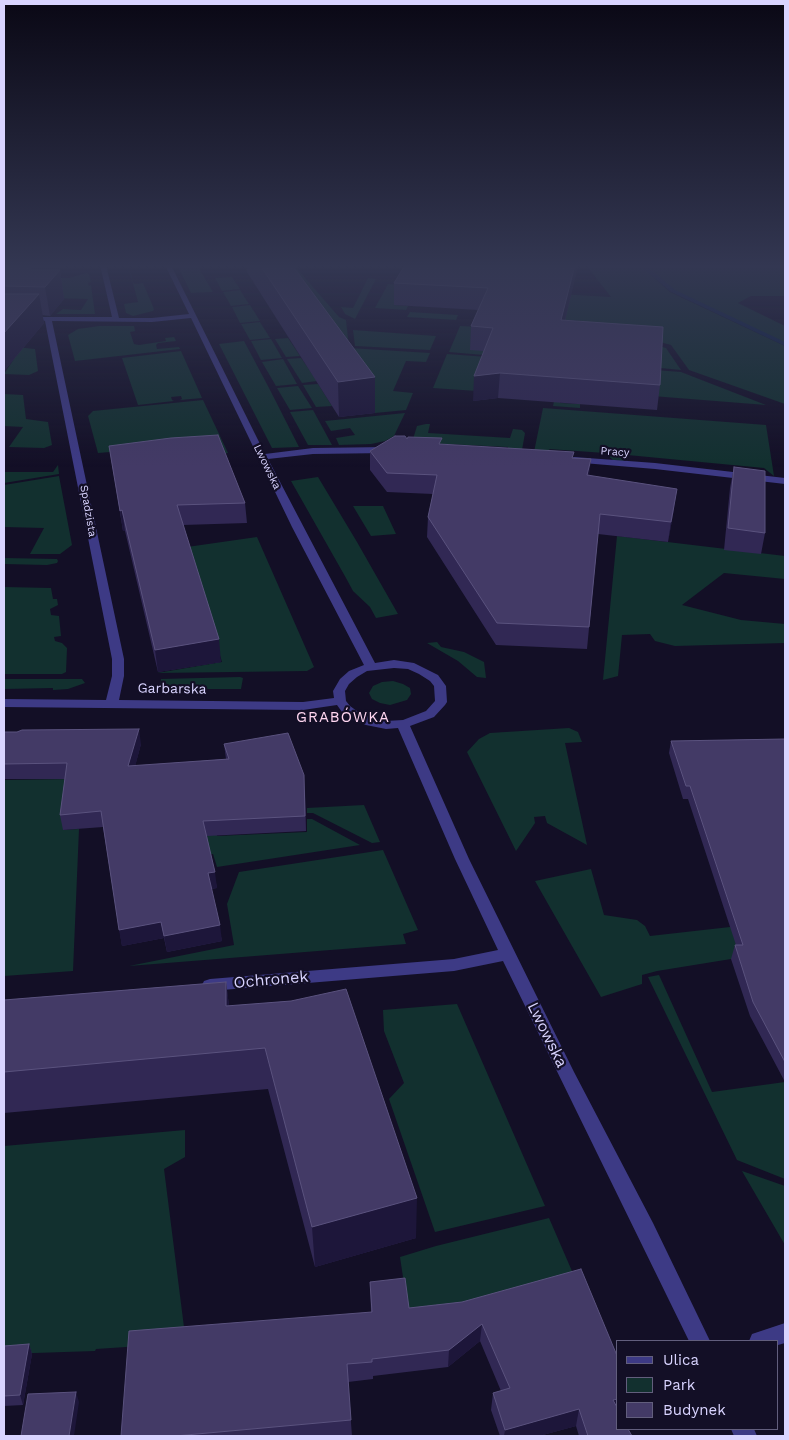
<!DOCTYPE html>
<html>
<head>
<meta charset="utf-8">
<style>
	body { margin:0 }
	#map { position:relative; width:789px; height:1440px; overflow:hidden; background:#130f26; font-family:"Work Sans",sans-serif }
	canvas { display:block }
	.frame { position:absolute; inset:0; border:5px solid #d9d4ff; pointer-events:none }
	.legend { position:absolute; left:616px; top:1340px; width:162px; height:90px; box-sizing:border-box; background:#130f26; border:1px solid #625e7d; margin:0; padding:6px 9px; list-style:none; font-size:15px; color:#d9d4ff }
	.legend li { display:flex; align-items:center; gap:10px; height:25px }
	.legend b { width:25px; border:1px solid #625e7d }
</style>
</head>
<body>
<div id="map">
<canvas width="789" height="1440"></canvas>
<div class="frame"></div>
<ul class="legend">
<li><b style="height:6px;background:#3d3a85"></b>Ulica</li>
<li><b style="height:14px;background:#12302f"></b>Park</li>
<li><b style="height:14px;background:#433a66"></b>Budynek</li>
</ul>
</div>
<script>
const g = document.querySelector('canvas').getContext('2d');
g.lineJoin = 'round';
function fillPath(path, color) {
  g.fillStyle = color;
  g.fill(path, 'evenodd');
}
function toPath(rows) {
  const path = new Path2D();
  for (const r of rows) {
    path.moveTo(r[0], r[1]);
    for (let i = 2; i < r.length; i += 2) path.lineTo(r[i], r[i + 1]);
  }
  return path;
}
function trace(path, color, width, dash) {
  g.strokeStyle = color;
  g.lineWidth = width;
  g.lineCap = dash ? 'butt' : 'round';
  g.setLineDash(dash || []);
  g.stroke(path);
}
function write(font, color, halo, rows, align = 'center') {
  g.font = font + ' "Work Sans",sans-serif';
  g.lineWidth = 4.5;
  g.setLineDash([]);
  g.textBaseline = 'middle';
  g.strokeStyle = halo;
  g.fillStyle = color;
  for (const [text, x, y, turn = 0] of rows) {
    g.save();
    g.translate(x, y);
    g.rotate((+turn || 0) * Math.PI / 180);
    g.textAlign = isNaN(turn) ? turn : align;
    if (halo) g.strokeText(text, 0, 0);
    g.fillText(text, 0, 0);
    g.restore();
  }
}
const green = toPath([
	[128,265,134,284,143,283,154,309,153,311,133,316,126,313,124,304,138,302],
	[177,265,197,265,213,292,191,293],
	[272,265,294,265,339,317,346,320,349,348,430,353,426,362,406,361,393,391,413,393,406,410,375,413],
	[586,265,640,265,670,292,785,346,785,404,689,370,671,345,581,321,543,319,566,316,568,306,394,305,408,306,406,310,375,308,388,284,611,297],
	[644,265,785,265,785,296,751,296,738,303,785,326,785,343,674,291],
	[87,273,89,274,91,282,88,283,89,286,91,285,95,314,56,314,63,309,81,310,88,299,4,297,4,277,69,278],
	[232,277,240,289,222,291,215,278],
	[368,278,376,279,355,319,345,314,341,307,353,308],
	[240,290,249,304,231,306,223,292],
	[250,305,260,321,240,323,232,307],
	[410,312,458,315,456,320,407,317],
	[260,322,270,338,250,340,241,324],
	[578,323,666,348,681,370,486,351,484,355,449,352,460,326,483,327],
	[99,326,134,326,135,331,130,332,134,344,139,345,166,341,165,338,174,337,176,341,158,343,156,345,157,349,179,347,180,349,75,361,68,335,78,329],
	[353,330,436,336,430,350,355,346],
	[288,338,300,356,286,357,275,339],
	[271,339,282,358,261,360,251,341],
	[244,341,269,388,299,447,272,448,219,344],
	[16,347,35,349,38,371,29,375,4,374,14,359],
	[181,351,202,398,180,400,182,399,181,396,171,397,172,400,174,401,138,405,122,358],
	[447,354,555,362,477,391,433,388],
	[301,358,317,381,302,383,287,359],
	[283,359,297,384,276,386,262,362],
	[562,363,681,372,766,405,564,389,560,403,580,404,580,408,553,406],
	[318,384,332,406,316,407,303,385],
	[298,386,312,408,290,410,277,388],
	[4,394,23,395,26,419,48,422,52,445,44,448,9,447,23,427,4,426],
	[203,400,228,453,223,454,205,444,98,453,88,416,93,411],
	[543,408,766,425,774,476,764,468,617,454,624,461,613,460,605,453,549,449,554,456,534,452],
	[313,410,332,445,308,445,290,412],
	[405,413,394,436,385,441,371,444,339,445,336,438,355,435,350,428,331,431,325,421],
	[426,424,430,424,428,433,510,438,513,429,522,430,525,433,522,450,508,453,508,447,424,443,413,439,417,426],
	[58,465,59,474,4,483,4,472,53,472],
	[59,476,72,545,60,554,30,554,44,528,4,527,4,485],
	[318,477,357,542,398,614,376,618,370,607,353,591,346,578,291,481],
	[353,506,383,506,396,534,371,536],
	[617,536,785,556,785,579,724,573,682,605,741,620,785,624,785,643,675,646,655,641,650,634,622,635,618,676,603,680],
	[257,537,314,667,307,671,157,673,222,662,187,547],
	[4,558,57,559,58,561,57,563,47,565,4,564],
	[4,587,51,588,53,599,57,599,58,605,50,609,51,615,59,616,61,636,54,637,55,641,62,643,67,648,66,672,62,674,4,674],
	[437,642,441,647,464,652,484,662,486,678,477,677,458,661,427,643],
	[240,677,243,678,241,689,187,689,160,687,161,679],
	[4,679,82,679,85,683,68,689,53,690,53,688,4,689],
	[393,681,403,684,410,688,411,694,407,700,390,705,380,703,372,699,369,693,373,686,382,682],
	[569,728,578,732,582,742,565,743,587,845,547,823,545,816,534,817,535,823,516,851,467,752,479,739,490,733],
	[75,779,64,819,63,830,79,829,73,971,4,976,4,780],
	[364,805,380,842,372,843,313,813,307,813,307,808],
	[307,819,312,819,360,845,217,867,213,854,207,855,198,825,217,824,217,836,307,832],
	[383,850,418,930,403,934,406,944,129,966,234,945,227,904,239,872],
	[591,869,604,915,637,920,645,926,650,936,730,927,785,958,731,959,657,971,642,975,642,984,601,997,535,881],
	[659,975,712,1092,785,1082,785,1179,737,1160,648,977],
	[457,1004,545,1206,435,1232,389,1099,404,1083,384,1031,383,1010],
	[185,1130,185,1157,164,1169,186,1343,96,1349,95,1351,4,1354,4,1146],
	[742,1171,785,1186,785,1245],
	[549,1218,578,1285,410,1324,400,1257,436,1246]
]);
const stream = toPath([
	[639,265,646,265,675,290,785,342,785,346,671,292,639,265]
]);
const minor = toPath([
	[100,265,106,265,119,318,152,318,189,314,165,265,171,265,265,454,313,448,387,447,391,450,387,453,313,454,268,459,375,663,394,660,414,663,438,675,446,686,447,702,445,705,434,717,410,726,469,859,574,1072,653,1223,710,1341,689,1341,503,961,454,971,210,991,204,989,202,985,204,981,210,979,454,959,498,950,455,859,398,728,386,729,366,725,353,720,342,712,337,705,303,710,4,707,4,699,106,700,112,676,112,659,45,321,38,319,42,317,112,317,100,265],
	[191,318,292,527,364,665,349,671,340,679,333,691,334,698,303,702,119,700,124,676,124,659,52,321,152,322,191,318],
	[394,668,408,669,419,674,430,681,434,686,435,701,426,711,403,720,386,721,361,714,350,706,346,701,345,691,349,684,357,677,367,671,394,668],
	[574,457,655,463,785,478,785,484,655,469,571,462,571,458,574,457],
	[785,1323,785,1343,778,1345,778,1341,749,1341,752,1334,785,1323],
	[731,1429,754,1429,757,1436,734,1436,731,1429]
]);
const wall = toPath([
	[4,265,62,265,58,270,60,270,64,299,50,316,42,315,44,323,4,371],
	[246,265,292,265,375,413,339,417,247,272],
	[405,265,578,265,565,321,660,385,657,410,498,398,473,401,484,351,470,350,471,326,478,310,394,305,394,283],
	[407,439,441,444,573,458,589,475,674,509,668,542,598,534,587,649,496,645,427,537,428,517,433,494,387,492,370,470,370,451],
	[109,446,245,503,247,523,183,525,221,662,158,672,125,531,123,531],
	[734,467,765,533,761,554,724,550,730,488],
	[4,732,141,744,135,766,226,759,224,744,305,790,306,831,207,836,217,888,211,889,222,941,167,952,164,938,122,946,103,827,63,830,60,815,65,779,4,779],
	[785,739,785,1082,750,1016,731,959,735,945,736,945,688,799,683,799,669,753,671,741],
	[226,982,229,1006,291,1001,416,1238,315,1267,268,1089,4,1113,4,1000],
	[370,1282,409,1308,462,1302,618,1429,632,1436,579,1436,576,1426,539,1436,500,1436,491,1410,493,1393,501,1391,480,1341,448,1367,373,1376,373,1379,348,1382,352,1436,121,1436,371,1312],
	[29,1344,32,1354,23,1405,4,1406,4,1346]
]);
const shadedWall = toPath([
	[34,265,62,265,44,287,29,270],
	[575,265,578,265,578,267,559,344,561,320],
	[60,270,64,299,50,316,45,287],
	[39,294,44,323,4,371,4,333],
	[500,373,498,398,473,401,474,376],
	[375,377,375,413,339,417,338,382],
	[591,459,589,478,587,475],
	[677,489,674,509,668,542,671,522],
	[122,510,125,531,123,531,120,511],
	[219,639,221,662,158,672,155,650],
	[139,729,141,744,131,782,128,766],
	[215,872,217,888,210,889,208,873],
	[161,922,164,938,122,946,119,930],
	[220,925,222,941,167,952,164,936],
	[226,982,231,1022,226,1006],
	[417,1198,416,1238,315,1267,312,1227],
	[482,1324,480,1341,448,1367,449,1350],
	[29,1344,32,1354,23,1405,20,1395],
	[76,1392,79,1402,74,1436,69,1436],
	[618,1399,618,1415,613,1400],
	[579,1409,576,1426,539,1436,504,1436,505,1430]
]);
const building = toPath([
	[4,265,34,265,29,270,60,270,45,287,4,286,4,265],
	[260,265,292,265,375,377,338,382,260,265],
	[405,265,575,265,561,320,663,327,660,385,500,373,474,376,493,328,471,326,488,288,394,283,405,265],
	[4,294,39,294,4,333,4,294],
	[218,435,245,503,177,505,219,639,155,650,122,510,120,511,109,446,171,438,218,435],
	[395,436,405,436,407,439,408,437,442,438,439,444,574,452,572,458,591,459,587,475,677,489,671,522,600,514,589,627,497,623,428,517,437,475,387,473,370,451,395,436],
	[734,467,765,471,765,533,728,528,734,467],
	[139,729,128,766,229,759,224,744,288,733,304,775,305,816,203,821,215,872,208,873,220,925,164,936,161,922,119,930,101,811,60,815,67,763,4,764,4,732,17,732,22,730,139,729],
	[785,739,785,1062,753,1002,735,945,743,945,690,786,686,786,671,741,785,739],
	[226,982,226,1006,291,1001,346,989,417,1198,312,1227,265,1048,4,1072,4,1000,226,982],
	[581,1269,618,1358,618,1399,613,1400,618,1409,618,1429,628,1429,632,1436,588,1436,579,1409,505,1430,493,1393,510,1388,482,1324,449,1350,372,1359,372,1362,347,1364,351,1420,175,1436,121,1436,129,1331,372,1312,370,1282,405,1278,409,1308,462,1302,581,1269],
	[29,1344,20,1395,4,1396,4,1346,29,1344],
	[76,1392,69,1436,21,1436,28,1394,76,1392]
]);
const farStreetnames = [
	["Pracy",615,452,4],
	["Lwowska",267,467,64],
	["Spadzista",88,511,80]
];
const streetNames = [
	["Garbarska",172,689,1]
];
const neighbourhoodNames = [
	["GRABÓWKA",343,718]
];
const nearStreetnames = [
	["Ochronek",271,980,-5],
	["Lwowska",547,1035,64]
];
fillPath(green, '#12302f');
fillPath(stream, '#0c2248');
fillPath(minor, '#3d3a85');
fillPath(wall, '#312854');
fillPath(shadedWall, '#1d163a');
fillPath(building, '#433a66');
trace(building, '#5a527e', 1);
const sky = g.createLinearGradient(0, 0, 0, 467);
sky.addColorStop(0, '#0a0815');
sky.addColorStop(0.57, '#333752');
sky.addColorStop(1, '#33375200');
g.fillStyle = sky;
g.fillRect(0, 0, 789, 467);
write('11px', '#d9d4ff', '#130f26', farStreetnames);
write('14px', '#d9d4ff', '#130f26', streetNames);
g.letterSpacing = '1px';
write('15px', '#ffd6f0', '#130f26', neighbourhoodNames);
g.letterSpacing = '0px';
write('16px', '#d9d4ff', '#130f26', nearStreetnames);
</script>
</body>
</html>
